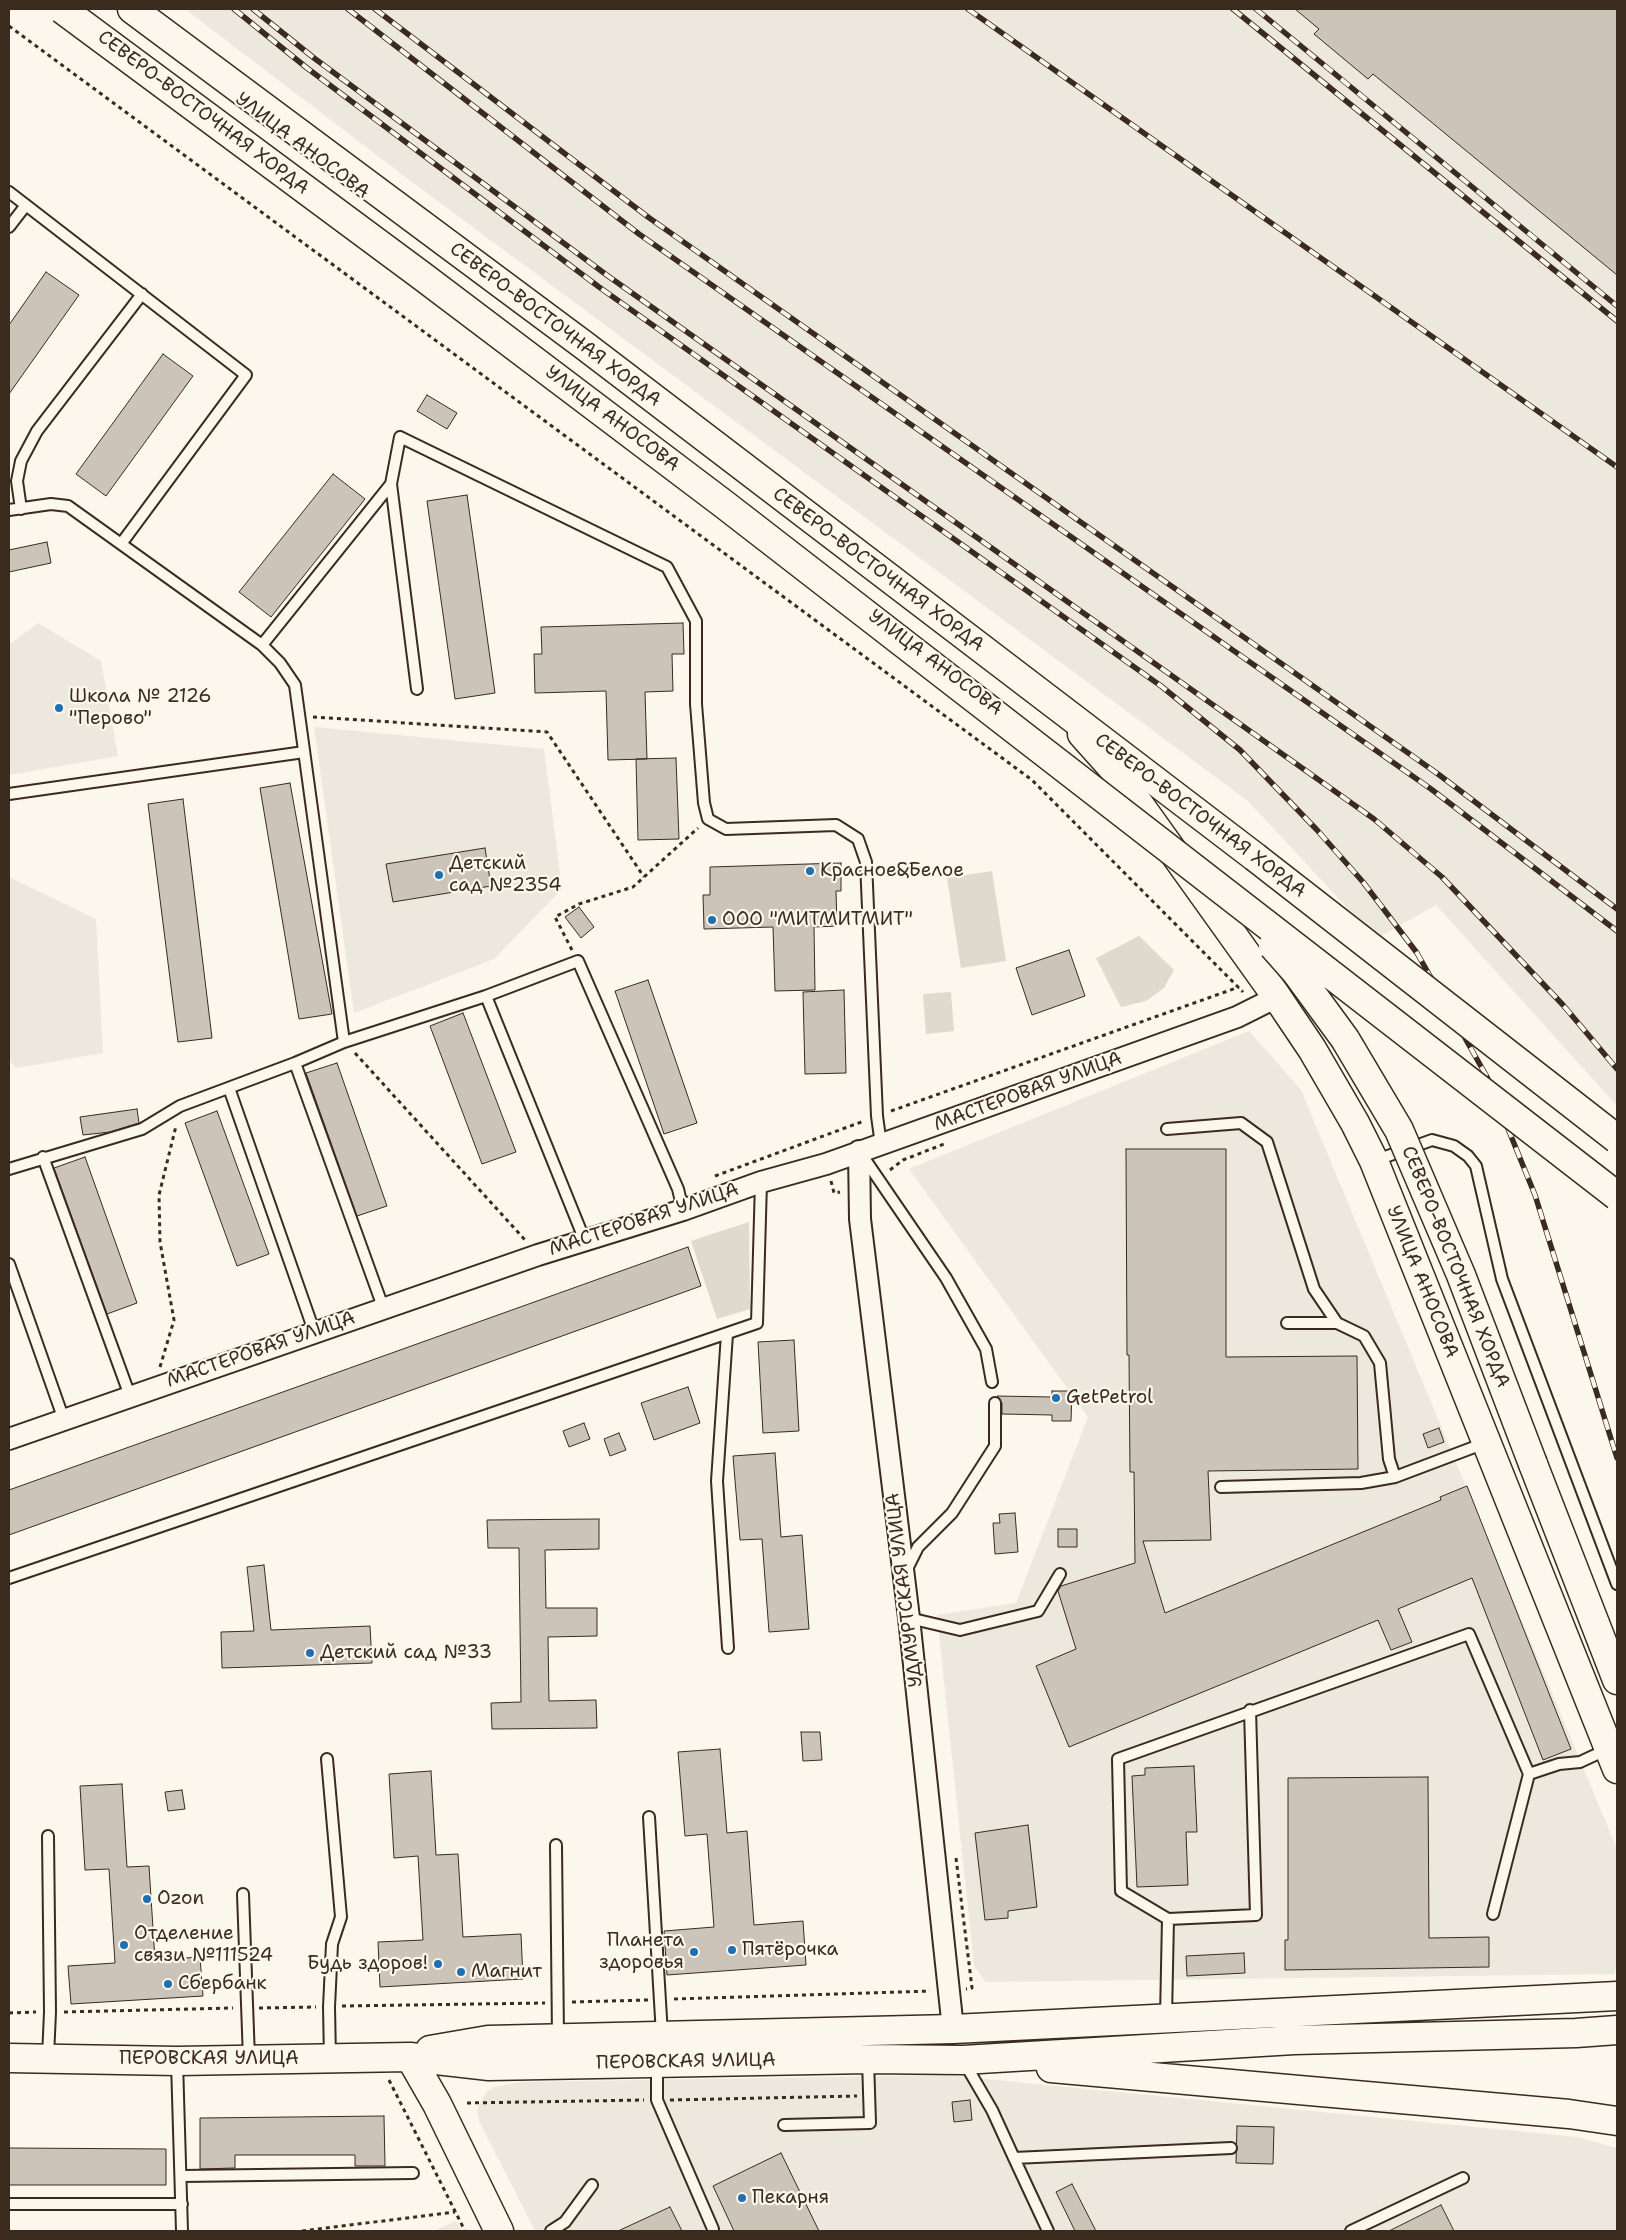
<!DOCTYPE html>
<html>
<head>
<meta charset="utf-8">
<style>
	body { margin:0 }
	#map { position:relative; width:1626px; height:2240px; overflow:hidden; background:#fbf7ec; font-family:"Shantell Sans",sans-serif }
	canvas { display:block }
	.frame { position:absolute; inset:0; border:10px solid #3b2a1e; pointer-events:none }
</style>
</head>
<body>
<div id="map">
<canvas width="1626" height="2240"></canvas>
<div class="frame"></div>
</div>
<script>
const g = document.querySelector('canvas').getContext('2d');
g.lineJoin = 'round';
function fillPath(path, color) {
  g.fillStyle = color;
  g.fill(path, 'evenodd');
}
function toPath(rows) {
  const path = new Path2D();
  for (const r of rows) {
    path.moveTo(r[0], r[1]);
    for (let i = 2; i < r.length; i += 2) path.lineTo(r[i], r[i + 1]);
  }
  return path;
}
function trace(path, color, width, dash) {
  g.strokeStyle = color;
  g.lineWidth = width;
  g.lineCap = dash ? 'butt' : 'round';
  g.setLineDash(dash || []);
  g.stroke(path);
}
function write(font, color, halo, rows, align = 'center') {
  g.font = font + ' "Shantell Sans",sans-serif';
  g.lineWidth = 4.5;
  g.setLineDash([]);
  g.textBaseline = 'middle';
  g.strokeStyle = halo;
  g.fillStyle = color;
  for (const [text, x, y, turn = 0] of rows) {
    g.save();
    g.translate(x, y);
    g.rotate((+turn || 0) * Math.PI / 180);
    g.textAlign = isNaN(turn) ? turn : align;
    if (halo) g.strokeText(text, 0, 0);
    g.fillText(text, 0, 0);
    g.restore();
  }
}
const built = toPath([
	[185,9,1617,9,1617,1106,1436,905,1376,939,1248,801,412,182],
	[38,623,101,661,118,756,9,775,9,645],
	[314,727,544,749,562,889,494,959,354,1013],
	[9,877,96,919,103,1053,16,1068,9,1060],
	[1249,1031,1301,1090,1617,1849,1617,1964,1614,1974,986,1982,974,1966,937,1615,1016,1603,1088,1417,909,1169],
	[945,2075,1577,2137,1617,2148,1617,2231,535,2231,479,2121,477,2110,486,2092,494,2087,521,2082],
	[456,2221,462,2231,434,2231]
]);
const green = toPath([
	[992,871,1006,961,961,968,947,878],
	[1139,936,1174,970,1164,988,1146,1001,1121,1007,1096,958],
	[951,992,954,1031,926,1034,923,994],
	[749,1222,750,1309,717,1319,691,1241]
]);
const building = toPath([
	[1295,9,1617,9,1617,275,1373,74,1368,79,1314,34,1319,29,1295,9],
	[46,272,79,295,9,394,9,325,46,272],
	[163,354,193,376,106,496,76,474,163,354],
	[427,395,457,413,447,429,417,411,427,395],
	[333,474,365,499,271,617,239,592,333,474],
	[467,495,495,693,455,699,427,501,467,495],
	[47,542,51,563,9,572,9,550,47,542],
	[683,623,684,654,672,654,673,691,645,692,647,759,608,760,606,691,535,693,534,654,542,654,541,627,683,623],
	[676,758,679,839,638,840,636,759,676,758],
	[290,783,332,1014,299,1019,260,788,290,783],
	[183,799,212,1038,178,1042,148,804,183,799],
	[485,848,491,886,393,902,386,864,485,848],
	[841,863,841,891,836,891,837,926,814,927,815,990,775,991,773,927,704,929,703,895,710,895,710,867,841,863],
	[579,907,594,927,581,938,565,917,579,907],
	[1069,950,1085,996,1032,1015,1016,968,1069,950],
	[648,980,697,1123,664,1134,615,991,648,980],
	[844,990,846,1073,805,1074,803,992,844,990],
	[463,1013,516,1152,482,1164,430,1026,463,1013],
	[337,1063,387,1206,357,1216,306,1073,337,1063],
	[137,1109,139,1123,110,1132,83,1135,80,1117,137,1109],
	[217,1111,269,1254,237,1266,185,1123,217,1111],
	[1126,1149,1226,1149,1226,1357,1357,1356,1358,1469,1208,1471,1211,1540,1143,1541,1165,1613,1441,1500,1440,1497,1467,1486,1571,1749,1543,1760,1472,1578,1398,1609,1412,1642,1391,1650,1378,1620,1069,1747,1036,1666,1076,1649,1058,1591,1061,1586,1135,1563,1134,1472,1130,1472,1129,1355,1127,1355,1126,1149],
	[85,1157,137,1303,107,1314,54,1168,85,1157],
	[688,1247,701,1286,9,1535,9,1490,688,1247],
	[794,1340,799,1431,763,1433,758,1342,794,1340],
	[688,1387,700,1423,654,1440,641,1403,688,1387],
	[1052,1391,1072,1391,1071,1421,1052,1421,1052,1415,1002,1414,1002,1403,997,1396,1052,1397,1052,1391],
	[584,1423,590,1439,569,1447,563,1431,584,1423],
	[1439,1428,1444,1442,1428,1448,1423,1434,1439,1428],
	[619,1433,626,1450,610,1456,604,1439,619,1433],
	[775,1453,781,1537,802,1535,809,1629,769,1632,762,1539,740,1540,733,1456,775,1453],
	[1015,1513,1018,1552,995,1554,993,1523,1000,1523,999,1514,1015,1513],
	[599,1519,599,1549,545,1550,546,1608,597,1608,597,1636,548,1637,549,1701,596,1700,597,1728,492,1729,491,1703,521,1702,519,1548,488,1548,487,1520,599,1519],
	[1058,1529,1077,1529,1077,1547,1058,1547,1058,1529],
	[264,1565,271,1630,370,1626,372,1663,222,1668,221,1632,254,1631,247,1567,264,1565],
	[801,1732,820,1732,822,1760,803,1761,801,1732],
	[720,1749,727,1833,747,1831,754,1925,803,1921,806,1965,667,1975,664,1931,714,1927,707,1834,685,1836,678,1752,720,1749],
	[1194,1766,1197,1832,1186,1832,1188,1885,1137,1887,1132,1776,1145,1775,1145,1768,1194,1766],
	[431,1771,436,1855,458,1854,463,1937,521,1934,523,1979,380,1987,378,1942,423,1940,418,1856,394,1858,389,1774,431,1771],
	[1428,1777,1429,1938,1489,1937,1489,1967,1285,1970,1285,1940,1288,1940,1288,1778,1428,1777],
	[122,1784,127,1867,149,1866,155,1960,200,1957,203,1996,71,2004,68,1966,115,1963,109,1869,85,1870,80,1786,122,1784],
	[182,1790,185,1809,168,1811,165,1792,182,1790],
	[1028,1825,1037,1907,1008,1911,1008,1918,985,1920,975,1833,1028,1825],
	[1244,1953,1245,1973,1187,1976,1186,1956,1244,1953],
	[970,2100,972,2120,954,2122,952,2102,970,2100],
	[384,2116,385,2166,355,2166,355,2155,235,2155,235,2168,200,2169,200,2118,384,2116],
	[1237,2126,1274,2127,1273,2164,1236,2163,1237,2126],
	[9,2148,166,2149,166,2185,9,2185,9,2148],
	[781,2153,819,2231,734,2231,713,2186,781,2153],
	[1072,2184,1096,2231,1075,2231,1056,2192,1072,2184],
	[1441,2205,1454,2231,1389,2231,1441,2205],
	[670,2207,682,2231,618,2231,670,2207]
]);
const path = toPath([
	[9,26,1032,780,1243,992],
	[313,717,547,732,644,877],
	[572,950,555,917,579,904,633,887,698,828],
	[355,1053,526,1241],
	[891,1111,1239,987],
	[890,1170,903,1160,944,1144],
	[715,1176,864,1121],
	[831,1181,834,1193,840,1192],
	[160,1367,174,1320,160,1242,159,1195,176,1126],
	[956,1858,972,1988,966,1989],
	[674,1999,930,1991],
	[572,2002,648,2000],
	[342,2006,545,2003],
	[259,2008,316,2007],
	[64,2012,233,2008],
	[9,2013,36,2012],
	[389,2080,465,2231],
	[670,2100,857,2096],
	[467,2103,644,2100],
	[302,2231,455,2212]
]);
const lane = toPath([
	[9,192,246,375,121,544],
	[9,227,26,205],
	[391,484,417,689],
	[21,509,17,481,21,461,37,431,142,294],
	[9,510,51,504,68,506,262,645],
	[9,794,304,752],
	[486,996,585,1241],
	[344,1042,295,685,280,663,262,645,391,484,400,437,667,567,696,621,696,704,704,803,708,819,726,829,836,825,858,839,866,862,877,1116,881,1145],
	[295,1063,383,1307],
	[229,1088,314,1331],
	[1167,1129,1241,1123,1267,1142,1314,1289,1337,1323],
	[862,1155,946,1278,986,1349,992,1382],
	[43,1157,130,1396],
	[1374,1161,1432,1140,1454,1146,1468,1156,1476,1166,1502,1279,1617,1584],
	[9,1169,142,1129,180,1106,295,1063,344,1042,486,996,578,961,678,1189,683,1210],
	[9,1264,64,1420],
	[1287,1323,1337,1323,1364,1336,1380,1363,1389,1459,1395,1477,1485,1443],
	[727,1334,717,1481,728,1648],
	[1221,1487,1361,1483,1395,1477],
	[906,1571,918,1547,952,1513,995,1446,995,1403],
	[9,1578,757,1323,761,1182],
	[909,1618,960,1630,1038,1611,1060,1574],
	[327,1759,341,1917,332,1944,329,2007,330,2058],
	[649,1817,662,2035],
	[556,1845,558,2037],
	[243,1894,249,2059],
	[1493,1914,1529,1774,1559,1764,1580,1762,1608,1749],
	[1168,1919,1121,1891,1118,1759,1469,1634,1529,1774],
	[1166,2017,1168,1919,1256,1915,1250,1710],
	[48,2057,50,2012,48,1836],
	[177,2062,182,2231],
	[964,2062,992,2110,1014,2158,1231,2148],
	[657,2064,657,2100,713,2229],
	[784,2125,870,2123,868,2060],
	[1014,2158,1048,2231],
	[182,2176,413,2173],
	[9,2204,182,2204],
	[551,2231,565,2222,592,2185],
	[1351,2231,1463,2178]
]);
const street = toPath([
	[859,1151,860,1219,909,1618,953,2029],
	[9,1439,538,1255,683,1210,761,1182,826,1164,1237,1017,1277,997]
]);
const secondary = toPath([
	[1082,734,1116,772,1277,997,1312,1049,1355,1123,1374,1161,1617,1769],
	[430,2050,488,2040,953,2029,1617,1996],
	[410,2057,437,2104,499,2231],
	[9,2058,177,2061,410,2057,489,2066,868,2059,963,2060,1294,2040,1576,2033,1617,2030],
	[1051,2068,1569,2114,1617,2121]
]);
const primary = toPath([
	[132,9,585,346,1255,857],
	[1533,1464,1617,1680]
]);
const rail = toPath([
	[234,9,307,68,599,287,1161,686,1240,750,1317,830,1363,882,1417,953,1487,1077,1535,1195,1617,1458],
	[253,9,314,58,608,276,1374,819,1442,877,1563,1005,1617,1069],
	[348,9,639,234,1431,789,1617,931],
	[375,9,648,217,1438,774,1617,909],
	[968,9,1617,467],
	[1233,9,1617,321],
	[1256,9,1617,306]
]);
const primaryBridge = toPath([
	[62,9,422,276,725,505,1617,1196],
	[1255,857,1617,1139],
	[1273,946,1296,972,1345,1039,1399,1130,1461,1275,1533,1464]
]);
const markers = [
	[59,708,5,"#1f6fb2"],
	[810,871,5,"#1f6fb2"],
	[439,875,5,"#1f6fb2"],
	[712,920,5,"#1f6fb2"],
	[1056,1398,5,"#1f6fb2"],
	[310,1653,5,"#1f6fb2"],
	[147,1899,5,"#1f6fb2"],
	[124,1945,5,"#1f6fb2"],
	[732,1950,5,"#1f6fb2"],
	[694,1952,5,"#1f6fb2"],
	[438,1964,5,"#1f6fb2"],
	[461,1972,5,"#1f6fb2"],
	[168,1984,5,"#1f6fb2"],
	[742,2198,5,"#1f6fb2"]
];
const streetNames = [
	["СЕВЕРО-ВОСТОЧНАЯ ХОРДА",203,113,37],
	["УЛИЦА АНОСОВА",302,146,37],
	["СЕВЕРО-ВОСТОЧНАЯ ХОРДА",555,325,37],
	["УЛИЦА АНОСОВА",612,419,37],
	["СЕВЕРО-ВОСТОЧНАЯ ХОРДА",878,570,37],
	["УЛИЦА АНОСОВА",935,663,37],
	["СЕВЕРО-ВОСТОЧНАЯ ХОРДА",1200,816,37],
	["МАСТЕРОВАЯ УЛИЦА",1028,1092,-20],
	["МАСТЕРОВАЯ УЛИЦА",644,1220,-18],
	["СЕВЕРО-ВОСТОЧНАЯ ХОРДА",1455,1267,68],
	["УЛИЦА АНОСОВА",1422,1282,68],
	["МАСТЕРОВАЯ УЛИЦА",261,1350,-19],
	["УДМУРТСКАЯ УЛИЦА",905,1590,-97],
	["ПЕРОВСКАЯ УЛИЦА",209,2059],
	["ПЕРОВСКАЯ УЛИЦА",686,2062,-1]
];
const poiNames = [
	["Школа № 2126",69,697],
	["\"Перово\"",69,719],
	["Детский",449,864],
	["сад №2354",449,886],
	["Красное&Белое",820,871],
	["ООО \"МИТМИТМИТ\"",722,920],
	["GetPetrol",1066,1398],
	["Детский сад №33",320,1653],
	["Ozon",157,1899],
	["Отделение",134,1934],
	["связи №111524",134,1956],
	["Планета",684,1941,"right"],
	["здоровья",684,1963,"right"],
	["Пятёрочка",742,1950],
	["Будь здоров!",428,1964,"right"],
	["Магнит",471,1972],
	["Сбербанк",178,1984],
	["Пекарня",752,2198]
];
fillPath(built, '#ede8dd');
fillPath(green, '#dfd9ce');
fillPath(building, '#ccc4b9');
trace(building, '#3b2a1e', 1);
trace(lane, '#3b2a1e', 14);
trace(street, '#3b2a1e', 24);
trace(secondary, '#3b2a1e', 31);
trace(primary, '#3b2a1e', 31);
trace(path, '#3b2a1e', 3, [4, 4]);
trace(lane, '#fbf7ec', 10);
trace(street, '#fbf7ec', 20);
trace(secondary, '#fbf7ec', 28);
trace(primary, '#fbf7ec', 28);
trace(rail, '#3b2a1e', 5.5);
trace(rail, '#fbf7ec', 4, [11]);
trace(primaryBridge, '#3b2a1e', 31, []);
trace(primaryBridge, '#fbf7ec', 28);
for (const [x, y, r, color] of markers) {
  const dot = new Path2D();
  dot.arc(x, y, r, 0, 2 * Math.PI);
  g.fillStyle = color;
  g.fill(dot);
  trace(dot, '#fbf7ec', 2);
}
write('19px', '#3b2a1e', '#fbf7ec', streetNames);
write('19px', '#3b2a1e', '#fbf7ec', poiNames, 'left');
</script>
</body>
</html>
